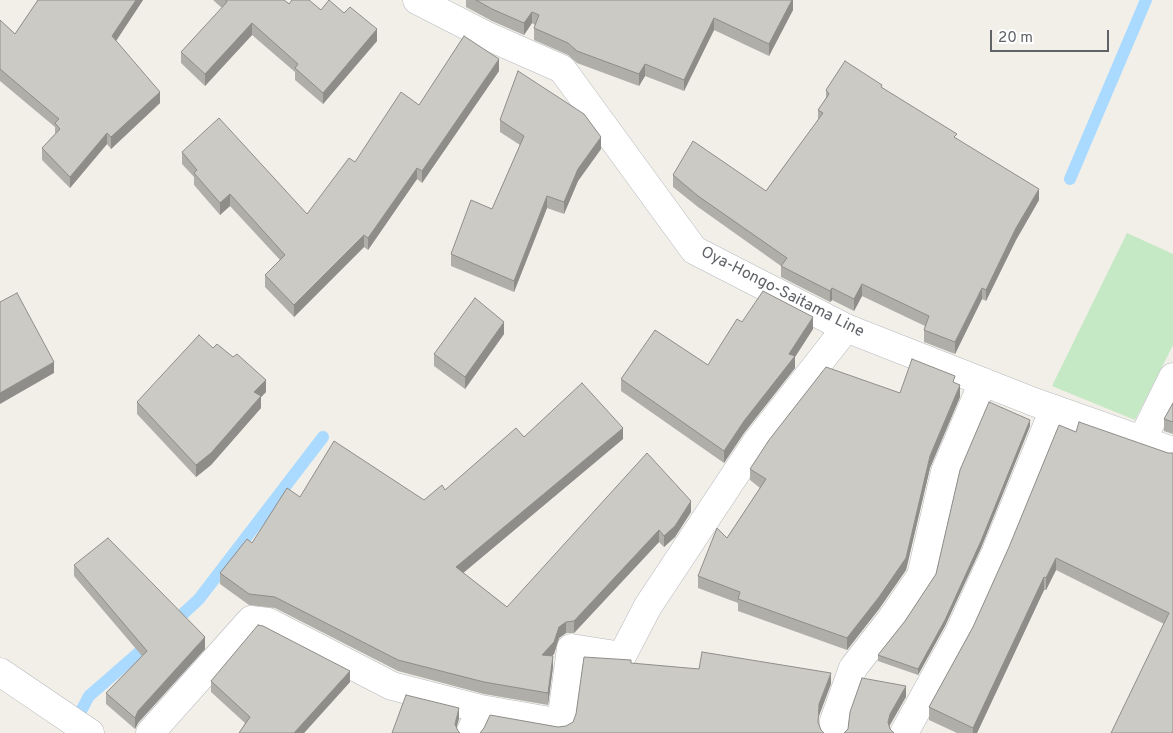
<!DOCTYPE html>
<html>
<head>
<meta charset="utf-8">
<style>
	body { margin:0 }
	#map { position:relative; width:1173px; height:733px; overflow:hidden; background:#f1efe8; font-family:Overpass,sans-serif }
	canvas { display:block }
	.scale { position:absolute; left:990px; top:30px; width:119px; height:22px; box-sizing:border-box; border:2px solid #5f6368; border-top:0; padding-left:6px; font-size:15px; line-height:18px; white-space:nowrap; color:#5f6368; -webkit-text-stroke:4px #fff; paint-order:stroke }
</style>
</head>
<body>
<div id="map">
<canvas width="1173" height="733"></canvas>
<div class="scale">20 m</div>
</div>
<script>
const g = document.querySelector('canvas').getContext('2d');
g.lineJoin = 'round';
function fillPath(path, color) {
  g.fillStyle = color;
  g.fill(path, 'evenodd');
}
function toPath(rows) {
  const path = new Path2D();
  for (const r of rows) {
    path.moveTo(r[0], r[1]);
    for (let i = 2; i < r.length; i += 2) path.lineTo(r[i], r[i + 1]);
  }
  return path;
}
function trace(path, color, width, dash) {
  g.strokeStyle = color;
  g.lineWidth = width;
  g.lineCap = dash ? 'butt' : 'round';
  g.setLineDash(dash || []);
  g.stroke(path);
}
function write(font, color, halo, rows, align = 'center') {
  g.font = font + ' Overpass,sans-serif';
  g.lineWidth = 4.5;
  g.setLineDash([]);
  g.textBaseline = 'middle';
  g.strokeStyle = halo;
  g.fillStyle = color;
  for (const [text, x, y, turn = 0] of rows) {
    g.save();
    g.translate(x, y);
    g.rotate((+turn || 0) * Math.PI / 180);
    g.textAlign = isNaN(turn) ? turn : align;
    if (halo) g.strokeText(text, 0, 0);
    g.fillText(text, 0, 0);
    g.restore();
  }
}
const green = toPath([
	[1127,233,1173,254,1173,345,1135,420,1052,386]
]);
const stream = toPath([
	[1070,179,1146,0],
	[171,625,199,599,323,437],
	[74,724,89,696,152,641]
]);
const pedestrian = toPath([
	[834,733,834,721,853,668,892,618,921,576,945,472,983,382]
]);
const minor = toPath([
	[1142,440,1173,377],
	[0,672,90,733],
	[150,733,251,620,268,622,392,686,481,709,561,723,571,648,622,656,648,606,756,443,846,328],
	[470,733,481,709],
	[904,733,959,633,995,554,1054,409]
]);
const secondary = toPath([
	[417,0,485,35,562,69,694,250,846,328,1034,402,1173,451]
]);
const wall = toPath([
	[38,0,143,0,116,41,160,103,111,149,107,144,70,188,42,160,42,148,55,134,55,127,0,81,0,20,15,34],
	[213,0,284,0,289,4,321,10,377,41,323,104,295,80,295,72,252,35,205,86,181,63,181,52,222,8],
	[466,0,793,0,793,10,769,56,714,30,684,91,645,76,639,86,577,63,568,55,534,40,534,28,535,25,532,23,524,35,492,21,466,7],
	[499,71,422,183,417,179,368,250,364,247,294,317,265,287,265,275,280,260,230,206,220,215,194,185,194,177,182,164,182,152,307,214,355,162,419,105],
	[882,88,957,139,1039,200,1016,240,986,301,982,299,955,354,924,342,924,330,925,326,862,296,854,311,832,300,830,302,781,277,781,266,698,207,673,187,673,175,766,191,818,120,818,110,826,98,826,90],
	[500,120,601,149,578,181,564,214,547,208,514,292,451,266,451,254,492,209,520,145,500,132],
	[742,322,813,329,795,357,795,368,744,433,724,463,621,391,621,379,708,365],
	[504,334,465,389,434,366,434,354],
	[213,348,266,392,261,397,261,408,211,465,196,477,137,414,137,402],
	[955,383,960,397,930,468,906,570,879,609,847,650,738,611,738,603,698,588,698,576,727,538,760,488,750,480,750,469,900,393],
	[1173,403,1173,434,1164,431,1164,419],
	[1030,426,981,548,945,626,918,675,878,661,878,655,905,621,936,574],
	[1076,432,1168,453,1173,733,1164,624,1056,570,1046,590,1044,590,977,733,957,733,929,720,929,707,973,627],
	[524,437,623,439,463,573,507,607,691,512,675,537,664,547,659,542,574,633,566,633,559,638,554,654,552,656,553,667,548,705,484,694,398,671,275,608,249,605,220,584,220,573,252,543,300,497,424,500,445,490],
	[74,565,205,649,138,723,135,729,106,704,106,693,142,656,74,576],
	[211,681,350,682,304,733,239,733,245,723,211,692]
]);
const shadedWall = toPath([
	[136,0,143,0,112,47,112,36],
	[792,0,793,0,793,10,769,56,769,44],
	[532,12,532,23,524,35,524,23],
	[714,18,714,30,684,91,684,80],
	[252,23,252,35,205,86,205,74],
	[377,29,377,41,323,104,323,93],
	[499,59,499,71,422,183,422,171],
	[645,64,645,76,639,86,639,74],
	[160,92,160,103,111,149,111,137],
	[107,133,107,144,70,188,70,177],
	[601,137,601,149,578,181,564,214,564,202,578,169],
	[417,168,417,179,368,250,368,238],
	[1039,189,1039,200,1016,240,986,301,986,290,1016,228],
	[230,194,230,206,220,215,220,203],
	[547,196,547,208,514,292,514,281],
	[364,235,364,247,294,317,294,305],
	[862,284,862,296,854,311,854,299],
	[832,288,832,300,830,302,830,291],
	[982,288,982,299,955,354,955,342],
	[813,317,813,329,795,357,795,368,744,433,724,463,724,451],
	[504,322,504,334,465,389,465,377],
	[54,362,54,373,0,404,0,393],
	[266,380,266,392,261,397,261,408,211,465,196,477,196,465,254,392],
	[960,385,960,397,930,468,906,570,879,609,847,650,847,638,930,456],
	[1030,420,1030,426,981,548,945,626,918,675,918,669],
	[623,428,623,439,456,579,456,567],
	[691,501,691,512,675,537,664,547,664,536],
	[659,530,659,542,574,633,574,621],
	[1056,558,1056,570,1046,590,1046,578],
	[1044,577,1044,590,977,733,973,733,973,728],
	[566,622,566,633,559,638,554,654,542,666,542,655,559,627],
	[205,637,205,649,138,723,135,729,135,718,138,711],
	[553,656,553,667,548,705,548,693],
	[350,671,350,682,304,733,294,733],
	[831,673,831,684,819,716,818,733,819,704],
	[906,686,906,697,890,725,888,733,888,722,890,714],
	[459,708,459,719,455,733,455,724]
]);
const building = toPath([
	[38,0,136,0,112,36,160,92,111,137,107,133,70,177,42,148,60,129,55,123,59,119,0,69,0,20,15,34,38,0],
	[226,0,284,0,289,4,292,0,309,0,321,10,329,0,344,13,350,7,377,29,323,93,295,68,298,64,252,23,205,74,181,52,227,2,226,0],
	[476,0,792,0,769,44,714,18,684,80,645,64,639,74,577,51,568,43,534,28,539,15,532,12,524,23,492,9,476,0],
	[464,36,499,59,422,171,417,168,368,238,364,235,294,305,265,275,285,255,230,194,220,203,194,173,197,170,182,152,219,118,307,214,349,158,355,162,401,92,419,105,464,36],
	[845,61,882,85,881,87,957,134,954,137,1039,189,1016,228,986,290,982,288,955,342,924,330,929,316,862,284,854,299,832,288,830,291,781,266,787,258,698,196,673,175,693,141,766,191,823,113,818,110,829,94,826,90,845,61],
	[518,71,584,114,601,137,578,169,564,202,547,196,514,281,451,254,471,200,492,209,524,136,500,120,518,71],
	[763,291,813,317,789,354,795,356,744,421,724,451,621,379,655,330,708,365,737,319,742,322,763,291],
	[17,293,54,362,0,393,0,302,17,293],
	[475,298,504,322,465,377,434,354,475,298],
	[199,335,213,348,217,344,233,357,237,354,266,380,254,392,261,396,211,453,196,465,137,402,199,335],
	[912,359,955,376,953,382,960,385,930,456,906,558,879,597,847,638,738,599,740,592,698,576,717,528,727,538,766,479,750,469,769,440,826,367,900,393,912,359],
	[582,383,623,428,456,567,507,607,647,453,691,501,675,526,664,536,659,530,574,621,566,622,559,627,554,642,542,655,553,656,548,693,484,682,398,660,275,597,249,594,220,573,247,539,252,543,287,488,300,497,334,441,424,500,442,485,445,490,516,428,524,437,582,383],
	[989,402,1030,420,981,541,945,620,918,669,878,655,905,621,936,574,960,470,989,402],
	[1173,403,1173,422,1164,419,1173,403],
	[1079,422,1168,453,1173,453,1173,733,1111,733,1169,613,1056,558,1046,578,1044,577,973,728,929,707,973,627,1009,547,1059,425,1076,432,1079,422],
	[108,538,205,637,138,711,135,718,106,693,147,651,74,565,108,538],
	[258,625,263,626,350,671,294,733,239,733,250,717,211,681,258,625],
	[702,652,831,673,819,704,818,722,821,730,824,733,480,733,484,728,490,715,558,727,566,726,573,722,576,714,584,657,631,660,631,663,699,669,702,652],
	[862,678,906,686,890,714,888,722,890,729,894,733,844,733,848,729,850,712,862,678],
	[406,695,459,708,455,724,458,731,460,733,392,733,406,695]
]);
const streetNames = [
	["Oya-Hongo-Saitama Line",782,293,27]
];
fillPath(green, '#c5e8c5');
trace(stream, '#aadaff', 12);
trace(pedestrian, '#b5b8bc', 29);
trace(minor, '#b5b8bc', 29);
trace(secondary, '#b6babf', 29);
trace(pedestrian, '#fff', 28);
trace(minor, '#fff', 28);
trace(secondary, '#fff', 28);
fillPath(wall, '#afaea9');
fillPath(shadedWall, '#8f8d8a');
fillPath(building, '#cccac5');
trace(building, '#8f8d8a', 1);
write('16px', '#5f6368', '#fff', streetNames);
</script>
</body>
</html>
